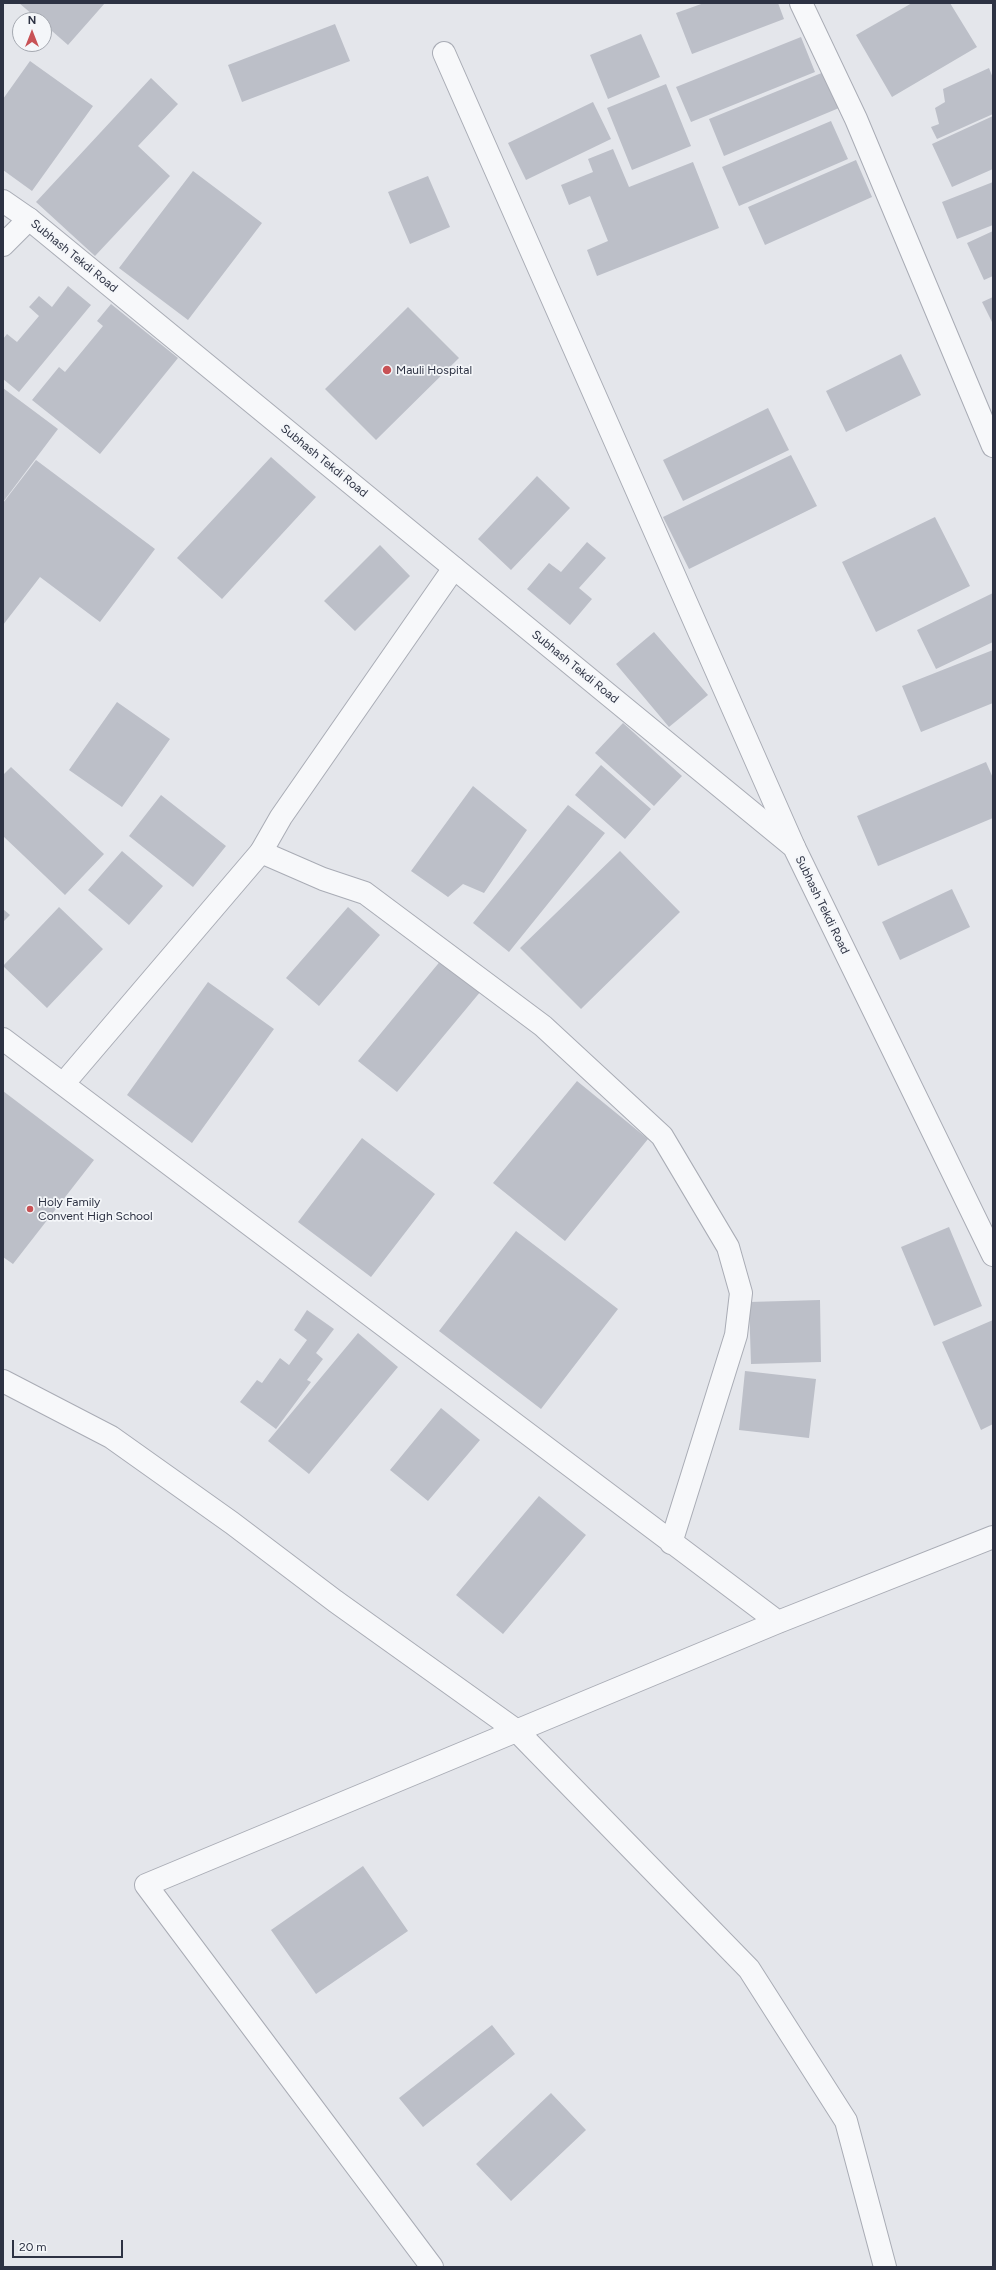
<!DOCTYPE html>
<html>
<head>
<meta charset="utf-8">
<style>
	body { margin:0 }
	#map { position:relative; width:996px; height:2270px; overflow:hidden; background:#e4e6eb; font-family:Figtree,sans-serif }
	canvas { display:block }
	.frame { position:absolute; inset:0; border:4px solid #2d3243; pointer-events:none }
	.north { position:absolute; left:12px; top:12px; width:40px; height:40px; box-sizing:border-box; background:#f4f6f9; border:1px solid #a4a8b0; border-radius:50%; rotate:0deg; font-size:11px; font-weight:700; line-height:16px; text-align:center; color:#2d3243 }
	.north::after { content:''; display:block; margin:auto; width:14px; height:18px; background:#c85256; clip-path:polygon(50% 0,100% 100%,50% 72%,0 100%) }
	.scale { position:absolute; left:12px; top:2240px; width:111px; height:18px; box-sizing:border-box; border:2px solid #2d3243; border-top:0; padding-left:5px; font-size:12px; line-height:14px; white-space:nowrap; color:#2d3243; -webkit-text-stroke:3px #f4f6f9; paint-order:stroke }
</style>
</head>
<body>
<div id="map">
<canvas width="996" height="2270"></canvas>
<div class="frame"></div>
<div class="north">N</div>
<div class="scale">20 m</div>
</div>
<script>
const g = document.querySelector('canvas').getContext('2d');
g.lineJoin = 'round';
function fillPath(path, color) {
  g.fillStyle = color;
  g.fill(path, 'evenodd');
}
function toPath(rows) {
  const path = new Path2D();
  for (const r of rows) {
    path.moveTo(r[0], r[1]);
    for (let i = 2; i < r.length; i += 2) path.lineTo(r[i], r[i + 1]);
  }
  return path;
}
function trace(path, color, width, dash) {
  g.strokeStyle = color;
  g.lineWidth = width;
  g.lineCap = dash ? 'butt' : 'round';
  g.setLineDash(dash || []);
  g.stroke(path);
}
function write(font, color, halo, rows, align = 'center') {
  g.font = font + ' Figtree,sans-serif';
  g.lineWidth = 3.5;
  g.setLineDash([]);
  g.textBaseline = 'middle';
  g.strokeStyle = halo;
  g.fillStyle = color;
  for (const [text, x, y, turn = 0] of rows) {
    g.save();
    g.translate(x, y);
    g.rotate((+turn || 0) * Math.PI / 180);
    g.textAlign = isNaN(turn) ? turn : align;
    if (halo) g.strokeText(text, 0, 0);
    g.fillText(text, 0, 0);
    g.restore();
  }
}
const building = toPath([
	[19,3,105,3,68,45,44,24,44,20,39,20],
	[704,3,778,3,784,19,692,54,676,13],
	[912,3,950,3,977,47,892,97,856,35],
	[335,24,350,61,242,102,228,65],
	[641,34,660,77,608,99,590,55],
	[801,37,815,72,691,122,676,87],
	[30,61,93,106,32,191,3,170,3,99],
	[989,68,993,78,993,114,937,139,931,127,939,124,935,108,945,102,943,89],
	[824,72,839,108,724,156,709,119],
	[151,78,178,104,138,146,170,176,95,256,36,202],
	[666,84,691,146,632,170,607,108],
	[593,102,611,139,526,180,508,143],
	[993,116,993,169,952,187,932,144],
	[831,121,848,159,739,206,722,167],
	[613,149,629,187,693,162,719,228,597,276,587,250,608,241,590,196,569,205,561,185,593,172,588,159],
	[856,160,872,197,765,245,748,207],
	[193,171,262,223,188,320,119,268],
	[428,176,450,227,410,244,388,192],
	[993,182,993,225,957,239,942,202],
	[993,231,993,276,984,280,967,243],
	[68,286,91,305,19,392,3,379,3,339,7,334,17,342,39,316,29,307,39,296,52,307],
	[993,297,993,324,982,302],
	[111,304,178,358,100,454,32,400,59,367,65,372,103,326,97,321],
	[408,307,459,358,376,440,325,389],
	[901,354,921,395,846,432,826,391],
	[3,388,58,429,3,502],
	[768,408,789,450,683,501,663,460],
	[791,455,817,506,689,569,663,517],
	[271,457,316,497,222,599,177,558],
	[36,460,155,549,100,622,40,577,3,625,3,503],
	[537,476,570,508,511,570,478,539],
	[935,517,970,586,876,632,842,562],
	[587,542,606,558,579,588,592,599,570,625,527,589,549,563,561,572],
	[380,545,410,576,355,631,324,601],
	[993,593,993,642,936,669,917,630],
	[654,632,708,695,669,727,616,664],
	[993,650,993,703,921,732,902,686],
	[117,702,170,739,122,807,69,770],
	[623,723,682,776,654,806,595,753],
	[986,762,993,778,993,818,878,866,857,816],
	[601,765,651,809,625,839,575,795],
	[11,767,104,854,65,895,3,836,3,775],
	[473,786,527,830,484,893,463,884,448,897,411,871],
	[161,795,226,846,193,887,129,836],
	[568,805,605,833,509,952,473,923],
	[122,851,163,886,129,925,88,890],
	[620,851,680,912,581,1009,520,948],
	[952,889,970,927,900,960,882,922],
	[59,907,103,949,47,1008,3,966],
	[348,907,380,935,319,1006,286,978],
	[3,909,10,915,3,922],
	[442,959,481,991,397,1092,358,1061],
	[208,982,274,1029,192,1143,127,1095],
	[577,1081,648,1139,565,1241,493,1183],
	[3,1091,94,1160,13,1264,3,1257],
	[362,1138,435,1194,371,1277,298,1222],
	[949,1227,982,1306,934,1326,901,1247],
	[516,1231,618,1309,541,1409,439,1331],
	[820,1300,821,1362,751,1364,749,1302],
	[307,1310,334,1329,316,1353,323,1359,307,1380,311,1382,276,1429,240,1402,257,1380,262,1383,280,1358,289,1365,307,1340,294,1330],
	[993,1320,993,1424,981,1430,942,1342],
	[358,1333,398,1367,309,1474,268,1441],
	[745,1371,816,1379,809,1438,739,1430],
	[441,1408,480,1440,428,1501,390,1470],
	[539,1496,586,1535,503,1634,456,1595],
	[363,1866,408,1931,316,1994,271,1930],
	[492,2025,515,2054,423,2127,399,2098],
	[551,2093,586,2130,511,2201,476,2164]
]);
const pedestrian = toPath([
	[64,1083,261,852]
]);
const minor = toPath([
	[801,3,856,119,993,446],
	[444,53,794,847],
	[3,245,29,219],
	[454,568,281,817,261,852,323,879,365,893,543,1026,662,1136,728,1247,741,1293,736,1335,671,1543],
	[3,1039,778,1622],
	[3,1381,111,1437,232,1523,335,1601,517,1731,749,1969,846,2121,885,2267],
	[432,2267,146,1885,778,1622,993,1537]
]);
const tertiary = toPath([
	[3,201,29,219,794,847,993,1255]
]);
const markers = [
	[387,370,5,"#c85256"],
	[30,1209,4,"#c85256"]
];
const streetNames = [
	["Subhash Tekdi Road",74,256,39],
	["Subhash Tekdi Road",324,461,39],
	["Subhash Tekdi Road",575,667,39],
	["Subhash Tekdi Road",822,905,64]
];
const poiNames = [
	["Mauli Hospital",396,370],
	["Holy Family",38,1202],
	["Convent High School",38,1216]
];
fillPath(building, '#bcbfc8');
trace(pedestrian, '#a9acb5', 24);
trace(minor, '#a9acb5', 24);
trace(tertiary, '#a9acb5', 24);
trace(pedestrian, '#f7f8fa', 22);
trace(minor, '#f7f8fa', 22);
trace(tertiary, '#f7f8fa', 22);
for (const [x, y, r, color] of markers) {
  const dot = new Path2D();
  dot.arc(x, y, r, 0, 2 * Math.PI);
  g.fillStyle = color;
  g.fill(dot);
  trace(dot, '#f4f6f9', 1.5);
}
write('12px', '#2d3243', '#f4f6f9', streetNames);
write('12px', '#2d3243', '#f4f6f9', poiNames, 'left');
</script>
</body>
</html>
